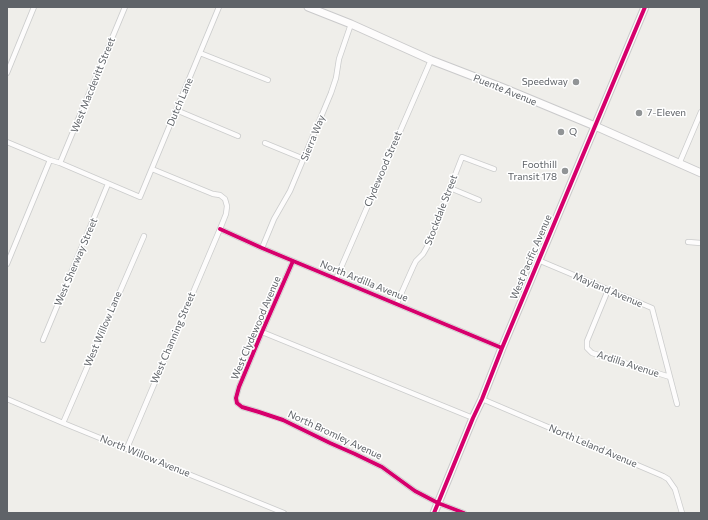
<!DOCTYPE html>
<html>
<head>
<meta charset="utf-8">
<style>
	body { margin:0 }
	#map { position:relative; width:708px; height:520px; overflow:hidden; background:#efeeea; font-family:Commissioner,sans-serif }
	canvas { display:block }
	.frame { position:absolute; inset:0; border:8px solid #5f6368; pointer-events:none }
</style>
</head>
<body>
<div id="map">
<canvas width="708" height="520"></canvas>
<div class="frame"></div>
</div>
<script>
const g = document.querySelector('canvas').getContext('2d');
g.lineJoin = 'round';
function toPath(rows) {
  const path = new Path2D();
  for (const r of rows) {
    path.moveTo(r[0], r[1]);
    for (let i = 2; i < r.length; i += 2) path.lineTo(r[i], r[i + 1]);
  }
  return path;
}
function trace(path, color, width, dash) {
  g.strokeStyle = color;
  g.lineWidth = width;
  g.lineCap = dash ? 'butt' : 'round';
  g.setLineDash(dash || []);
  g.stroke(path);
}
function write(font, color, halo, rows, align = 'center') {
  g.font = font + ' Commissioner,sans-serif';
  g.lineWidth = 3;
  g.setLineDash([]);
  g.textBaseline = 'middle';
  g.strokeStyle = halo;
  g.fillStyle = color;
  for (const [text, x, y, turn = 0] of rows) {
    g.save();
    g.translate(x, y);
    g.rotate((+turn || 0) * Math.PI / 180);
    g.textAlign = isNaN(turn) ? turn : align;
    if (halo) g.strokeText(text, 0, 0);
    g.fillText(text, 0, 0);
    g.restore();
  }
}
const street = toPath([
	[200,53,268,80],
	[7,73,34,7],
	[176,110,238,136],
	[7,142,50,160,60,163,140,197,219,7],
	[265,143,304,159],
	[60,163,125,7],
	[679,164,701,112],
	[450,188,479,200],
	[220,229,262,248,502,348],
	[688,242,701,243],
	[262,248,274,219,290,191,331,93,336,78,339,59,351,24],
	[538,260,652,308,677,404],
	[293,261,262,332,239,387,236,398,237,403,242,407,259,412,283,420,330,443,355,454,382,467,415,491,438,503,464,513],
	[7,264,50,160],
	[336,279,431,60],
	[608,290,587,341,587,348,592,353,670,377],
	[397,303,413,267,416,261,423,254,427,247,462,157,494,169],
	[262,332,473,418],
	[43,340,108,184],
	[7,399,63,423,284,513],
	[482,399,663,476,668,479,675,489,682,513],
	[63,423,144,236],
	[127,448,220,229,226,214,227,206,225,199,220,195,213,194,152,169]
]);
const secondary = toPath([
	[308,7,351,24,431,60,501,87,595,126,701,173],
	[434,513,473,418,482,399,502,348,645,7]
]);
const cycleway = toPath([
	[220,229,262,248,502,348],
	[293,261,262,332,239,387,236,398,237,403,242,407,259,412,283,420,330,443,355,454,382,467,415,491,438,503,464,513],
	[434,513,473,418,482,399,502,348,645,7]
]);
const markers = [
	[576,82,4,"#919496"],
	[639,113,4,"#919496"],
	[561,132,4,"#919496"],
	[565,171,4,"#919496"]
];
const poiNames = [
	["Speedway",568,82],
	["7-Eleven",647,113,"left"],
	["Q",569,132,"left"],
	["Foothill",557,165],
	["Transit 178",557,177]
];
const streetNames = [
	["West Macdevitt Street",93,85,-68],
	["Puente Avenue",505,90,22],
	["Dutch Lane",180,102,-67],
	["Sierra Way",313,138,-68],
	["Clydewood Street",383,169,-67],
	["Stockdale Street",441,210,-69],
	["West Pacific Avenue",531,257,-67],
	["West Sherway Street",76,262,-67],
	["North Ardilla Avenue",364,281,22],
	["Mayland Avenue",608,290,23],
	["West Clydewood Avenue",256,328,-67],
	["West Willow Lane",103,329,-67],
	["West Channing Street",173,338,-67],
	["Ardilla Avenue",628,364,18],
	["North Bromley Avenue",335,435,25],
	["North Leland Avenue",593,446,23],
	["North Willow Avenue",145,456,22]
];
trace(street, '#cbcccc', 6);
trace(secondary, '#cacacb', 9);
trace(street, '#fdfcfc', 4.5);
trace(secondary, '#fdfcfc', 7);
trace(cycleway, '#d6006c', 4);
for (const [x, y, r, color] of markers) {
  const dot = new Path2D();
  dot.arc(x, y, r, 0, 2 * Math.PI);
  g.fillStyle = color;
  g.fill(dot);
  trace(dot, '#fff', 1.5);
}
write('10px', '#5f6368', '#fff', poiNames, 'right');
write('10px', '#5f6368', '#fff', streetNames);
</script>
</body>
</html>
